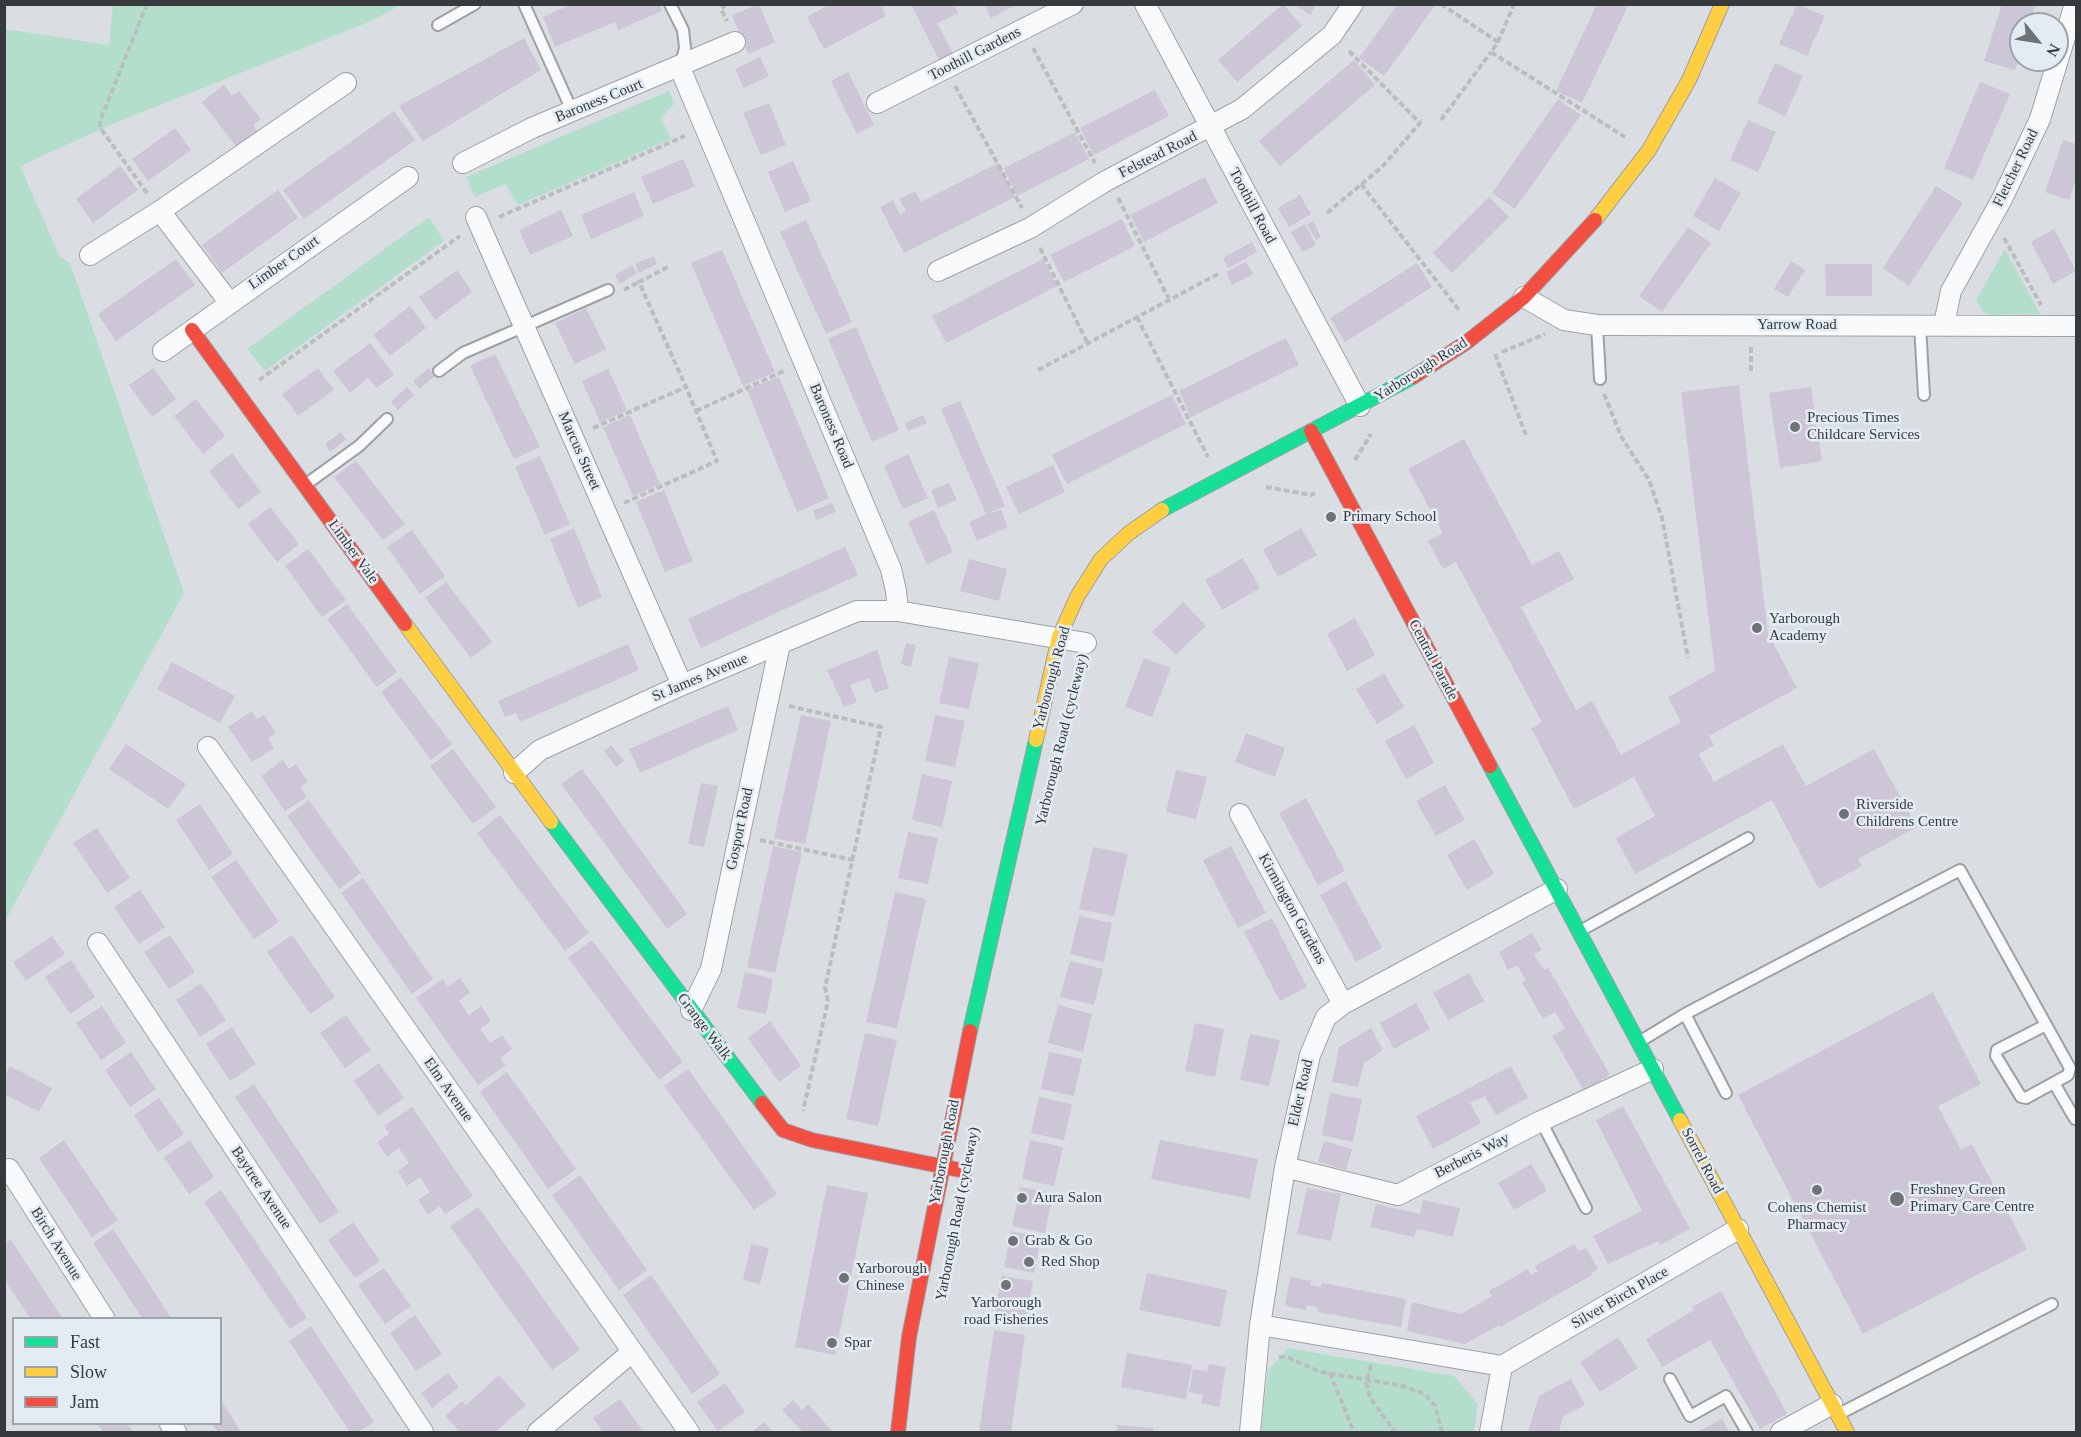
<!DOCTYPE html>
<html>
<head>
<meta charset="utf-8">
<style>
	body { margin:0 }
	#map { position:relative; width:2081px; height:1437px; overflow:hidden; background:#dadee2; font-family:"Times New Roman",serif }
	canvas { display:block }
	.frame { position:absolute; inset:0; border:6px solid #363a3c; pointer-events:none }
	.legend { position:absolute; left:12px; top:1317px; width:210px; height:108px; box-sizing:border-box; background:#e4ecf3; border:2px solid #9ea5aa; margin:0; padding:8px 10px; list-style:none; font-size:18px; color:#363a3c }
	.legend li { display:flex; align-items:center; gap:12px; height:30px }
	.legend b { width:30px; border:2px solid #9ea5aa }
	.north { position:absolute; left:2009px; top:12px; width:60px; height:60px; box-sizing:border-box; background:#e4ecf3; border:2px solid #9ea5aa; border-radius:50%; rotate:120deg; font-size:16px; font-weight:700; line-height:24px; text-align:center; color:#363a3c }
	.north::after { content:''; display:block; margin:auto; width:21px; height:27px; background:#6f7376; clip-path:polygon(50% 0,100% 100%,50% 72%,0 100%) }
</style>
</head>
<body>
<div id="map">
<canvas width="2081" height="1437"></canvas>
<div class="frame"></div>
<ul class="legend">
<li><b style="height:8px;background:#16e098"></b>Fast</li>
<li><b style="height:8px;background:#ffcf43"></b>Slow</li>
<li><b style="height:8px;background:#f24e42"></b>Jam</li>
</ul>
<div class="north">N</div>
</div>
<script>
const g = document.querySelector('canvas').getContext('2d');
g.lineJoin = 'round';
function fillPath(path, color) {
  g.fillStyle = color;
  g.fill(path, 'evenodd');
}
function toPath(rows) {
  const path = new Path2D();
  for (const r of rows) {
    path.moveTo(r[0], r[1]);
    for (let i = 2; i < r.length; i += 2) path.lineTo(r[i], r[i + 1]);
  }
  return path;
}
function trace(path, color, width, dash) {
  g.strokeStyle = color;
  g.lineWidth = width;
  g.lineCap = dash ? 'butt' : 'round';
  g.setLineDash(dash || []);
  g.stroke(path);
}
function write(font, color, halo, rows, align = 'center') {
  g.font = font + ' "Times New Roman",serif';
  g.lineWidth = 5;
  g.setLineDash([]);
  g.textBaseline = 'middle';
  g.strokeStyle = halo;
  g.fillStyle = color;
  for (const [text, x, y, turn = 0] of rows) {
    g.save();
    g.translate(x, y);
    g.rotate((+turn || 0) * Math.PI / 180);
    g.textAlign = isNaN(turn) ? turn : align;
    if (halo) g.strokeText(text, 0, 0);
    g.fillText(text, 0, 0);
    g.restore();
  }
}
const green = toPath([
	[113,5,400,5,374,20,115,123,20,166,60,257,70,263,184,593,5,921,5,29,109,45],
	[669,91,674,104,661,118,671,139,518,205,505,184,475,197,466,177],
	[429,217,444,241,265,371,247,349],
	[2005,249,2040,314,1991,315,1983,312,1979,305,1976,300],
	[1288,1348,1454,1376,1478,1404,1474,1432,1261,1432,1268,1370]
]);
const building = toPath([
	[572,4,659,4,662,11,618,30,615,22,555,47,543,17],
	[759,4,775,42,748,54,732,15],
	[830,4,880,4,886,16,824,49,807,17],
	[911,4,954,4,958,13,937,23,956,59,942,66],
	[984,4,1018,4,991,18],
	[1283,4,1302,26,1237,82,1218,60],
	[1294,4,1316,4,1310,15],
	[1398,4,1436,4,1384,76,1359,58],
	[1597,4,1629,4,1582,103,1556,91],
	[1797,4,1825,16,1807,56,1779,44],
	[2002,4,2036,4,2029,24,2021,24,2021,52,2015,70,1984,61],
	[524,38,541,70,423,141,399,106],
	[760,57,769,76,744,88,735,69],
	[1354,60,1375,85,1280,166,1259,141],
	[1775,63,1803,76,1785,116,1757,103],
	[848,72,874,125,857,134,831,81],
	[1980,82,2010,94,1973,180,1944,168],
	[224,85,232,96,239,91,261,119,253,125,259,134,238,149,202,102],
	[1155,90,1169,116,1094,155,1080,128],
	[1558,99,1581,115,1515,209,1492,193],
	[769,103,786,145,761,155,743,113],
	[394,111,415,140,304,219,283,190],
	[1748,120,1776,132,1758,172,1730,160],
	[175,128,191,150,148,181,132,159],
	[1075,132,1089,159,1017,196,1004,168],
	[2063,140,2076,144,2076,179,2069,200,2045,192],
	[683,159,695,186,653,204,641,177],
	[793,161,811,201,785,212,768,172],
	[998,163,1015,197,904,253,880,207,893,200,900,214,906,211,899,199,915,191,921,202],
	[120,166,138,190,93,223,76,199],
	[1205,177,1218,203,1144,242,1130,215],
	[1715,178,1741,193,1719,231,1693,216],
	[1936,186,1963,203,1909,286,1883,268],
	[278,190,298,218,222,273,202,245],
	[634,192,644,216,591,239,581,215],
	[1300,195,1311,214,1289,227,1278,208],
	[1489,197,1509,217,1452,273,1433,253],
	[561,210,573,236,530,255,519,230],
	[1122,219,1135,246,1064,282,1050,255],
	[806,220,852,322,826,334,780,232],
	[1313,221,1321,237,1316,240,1307,224],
	[1305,224,1316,245,1302,252,1291,232],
	[1688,227,1711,243,1662,312,1639,296],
	[2054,229,2076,271,2053,284,2031,242],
	[1252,242,1257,252,1228,268,1223,258],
	[722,250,775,372,743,386,691,263],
	[654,256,657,264,639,273,635,264],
	[176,259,195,285,116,341,98,314],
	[1043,259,1057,286,946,343,932,316],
	[1791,261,1805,270,1788,297,1774,289],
	[1246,262,1253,274,1232,285,1226,272],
	[1417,263,1432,287,1345,342,1330,318],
	[1825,264,1872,264,1872,296,1826,296],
	[632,265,637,273,620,284,615,275],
	[457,270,472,292,435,320,419,297],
	[410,306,426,328,390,356,373,335],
	[586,308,606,349,575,364,555,323],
	[856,327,899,430,872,442,828,339],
	[1286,338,1299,365,1191,417,1179,391],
	[370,343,394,375,376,388,368,378,350,393,333,371],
	[495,354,540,447,514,459,470,366],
	[153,368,176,399,152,417,129,385],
	[318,368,334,390,298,416,282,394],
	[429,368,435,376,419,389,413,381],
	[608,369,627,410,600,422,582,381],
	[779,377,829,498,797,512,747,390],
	[1739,385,1769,643,1772,641,1797,688,1709,736,1714,745,1699,754,1714,782,1783,744,1806,786,1874,749,1917,827,1858,859,1862,866,1819,889,1772,800,1635,874,1616,838,1655,816,1634,777,1574,809,1531,728,1542,722,1456,562,1443,569,1428,541,1443,533,1408,469,1464,439,1532,565,1559,551,1574,579,1521,607,1576,710,1592,701,1621,755,1681,722,1668,697,1715,671,1681,392],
	[407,387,414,395,398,410,391,402],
	[1811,387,1822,461,1780,468,1769,393],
	[1172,395,1186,424,1067,484,1052,455],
	[196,399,225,436,203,454,174,416],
	[960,401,1005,506,986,514,1001,510,1008,527,977,541,969,522,986,514,941,409],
	[630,415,660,484,633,496,603,427],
	[923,415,927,423,908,431,905,423],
	[341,432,346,440,330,452,325,444],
	[232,453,261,492,238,509,209,471],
	[908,454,928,498,903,509,884,466],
	[540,456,570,524,545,535,515,467],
	[356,461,405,524,383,540,334,477],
	[1053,465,1065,492,1019,514,1006,487],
	[949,483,957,500,938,508,931,490],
	[664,490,693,561,665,572,636,502],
	[832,503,836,512,817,520,813,511],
	[270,507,299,544,277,562,248,524],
	[934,510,953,552,927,564,908,522],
	[574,528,602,597,578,608,550,539],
	[1301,528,1317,555,1278,577,1263,550],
	[412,530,445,576,420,594,387,547],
	[845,547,858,575,701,648,688,619],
	[308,549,346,600,322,617,285,566],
	[1243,558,1260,588,1222,610,1205,580],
	[969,559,1007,569,999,601,960,591],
	[446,582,492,642,471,658,425,598],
	[1183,602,1206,626,1176,655,1152,632],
	[347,604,397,672,377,687,327,619],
	[1355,618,1375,655,1347,671,1327,634],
	[906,643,916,645,911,667,901,664],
	[628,644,639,670,520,722,516,713,505,717,498,701],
	[877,650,889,688,875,693,869,678,850,685,857,702,844,707,827,670],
	[949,657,979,663,969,709,939,703],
	[1144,658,1171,668,1152,717,1125,707],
	[172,662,235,696,220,723,157,689],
	[1384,673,1404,707,1377,724,1356,689],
	[401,677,452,744,431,760,381,692],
	[728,706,738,730,640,773,629,749],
	[252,711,257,719,264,715,276,733,268,738,274,748,252,762,228,727],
	[801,715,831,721,805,844,774,838],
	[935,715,965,721,955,767,925,761],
	[1414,725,1434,763,1406,779,1385,741],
	[1246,733,1285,748,1275,777,1235,762],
	[126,744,186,784,168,809,109,769],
	[611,745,624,761,616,767,604,751],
	[453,749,496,807,473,824,430,766],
	[283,760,289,769,296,764,308,782,300,787,307,797,285,811,261,776],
	[582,769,687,914,667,929,561,784],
	[1176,770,1207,777,1196,819,1166,812],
	[922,774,952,781,942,827,912,820],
	[701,783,718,786,704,847,688,844],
	[1445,785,1465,820,1436,836,1416,801],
	[1306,798,1345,871,1318,885,1279,813],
	[309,800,361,873,339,889,287,816],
	[200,804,233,854,209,870,176,820],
	[500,815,589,933,565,951,477,833],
	[97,828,130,878,107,893,73,843],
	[908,832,938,838,928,884,898,878],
	[1474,839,1494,874,1467,890,1447,855],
	[773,846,802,852,775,973,747,967],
	[1231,846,1266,913,1238,928,1203,860],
	[1093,847,1128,854,1114,916,1079,909],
	[236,860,279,922,254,939,211,877],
	[363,878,433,979,412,994,341,893],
	[1346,881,1382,948,1356,962,1320,895],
	[140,890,165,927,139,944,114,907],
	[895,892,926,899,897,1028,866,1022],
	[1079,916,1112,923,1104,962,1070,954],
	[1272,918,1307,987,1280,1001,1244,932],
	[1532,933,1542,950,1534,954,1544,970,1548,967,1610,1075,1584,1091,1552,1036,1565,1029,1555,1012,1543,1019,1522,982,1526,980,1517,965,1508,970,1499,952],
	[170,935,195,972,169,989,144,952],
	[292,935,335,997,310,1014,267,952],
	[52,936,65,954,26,981,13,962],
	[592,940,683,1062,659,1080,568,958],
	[71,960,95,997,70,1014,45,977],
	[1070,961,1103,969,1094,1005,1060,997],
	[745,972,773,979,766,1014,737,1008],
	[1469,973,1484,1001,1448,1020,1433,993],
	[460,978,470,992,459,1001,469,1015,481,1006,491,1021,480,1029,490,1043,502,1035,512,1049,500,1058,506,1065,478,1085,416,998,443,979,448,987],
	[201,983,226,1020,200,1037,176,1000],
	[1933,992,1981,1084,1938,1106,1961,1150,1972,1144,2027,1249,1863,1334,1738,1095],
	[1416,1003,1430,1029,1394,1049,1380,1023],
	[1058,1005,1092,1014,1083,1052,1048,1043],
	[102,1006,126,1043,101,1060,76,1023],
	[346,1015,371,1050,345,1068,320,1033],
	[770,1021,801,1066,779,1082,748,1038],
	[1195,1023,1224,1029,1215,1077,1185,1071],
	[232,1027,256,1064,230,1081,206,1044],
	[1371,1028,1383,1050,1364,1063,1358,1087,1332,1082,1339,1047],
	[865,1033,897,1040,878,1126,846,1119],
	[1250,1034,1280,1040,1269,1086,1240,1080],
	[131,1052,156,1089,130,1107,105,1070],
	[1049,1052,1082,1059,1074,1096,1041,1089],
	[379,1063,404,1098,378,1116,354,1081],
	[10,1066,52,1088,39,1112,4,1094,4,1077],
	[1511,1066,1528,1098,1496,1115,1485,1096,1479,1099,1470,1103,1481,1123,1433,1149,1416,1116],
	[688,1069,777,1194,754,1210,664,1086],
	[507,1072,576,1169,548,1189,480,1092],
	[254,1084,339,1212,320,1224,235,1097],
	[1330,1093,1362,1099,1353,1142,1322,1135],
	[1039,1097,1072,1104,1064,1140,1031,1133],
	[159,1098,184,1134,158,1152,134,1115],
	[1623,1106,1690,1229,1660,1245,1658,1241,1608,1264,1593,1236,1642,1211,1596,1120],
	[412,1107,473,1196,445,1214,440,1206,428,1215,418,1200,430,1192,420,1177,407,1186,398,1171,409,1163,399,1148,387,1157,377,1142,389,1134,384,1126],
	[64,1140,118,1220,92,1237,39,1158],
	[190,1140,214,1177,189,1194,164,1157],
	[1030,1140,1063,1147,1054,1186,1022,1179],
	[1160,1140,1258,1159,1250,1199,1151,1179],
	[1324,1141,1352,1149,1346,1170,1318,1162],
	[1531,1164,1547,1191,1514,1210,1498,1183],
	[580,1175,647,1270,619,1290,552,1195],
	[827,1185,868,1193,835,1355,795,1347],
	[1020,1187,1053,1193,1045,1233,1012,1226],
	[1307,1188,1341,1194,1331,1241,1297,1234],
	[221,1190,307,1318,290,1329,204,1202],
	[1423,1200,1460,1208,1453,1237,1417,1229,1414,1237,1370,1227,1376,1204,1420,1214],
	[478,1207,580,1350,552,1370,450,1226],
	[353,1222,380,1261,355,1278,328,1240],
	[113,1229,142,1273,171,1318,142,1318,93,1243],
	[1011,1231,1041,1237,1034,1273,1004,1267],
	[11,1239,23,1258,62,1318,30,1318,4,1279,4,1244],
	[751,1244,769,1248,760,1284,743,1280],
	[1574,1244,1579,1251,1586,1248,1598,1269,1591,1273,1592,1275,1500,1327,1499,1325,1465,1344,1407,1331,1412,1302,1461,1314,1492,1296,1489,1291,1528,1269,1531,1275,1538,1271,1535,1266],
	[384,1268,411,1306,385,1324,358,1285],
	[1147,1273,1227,1290,1220,1327,1139,1310],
	[651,1275,720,1374,692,1394,623,1295],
	[1002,1276,1033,1281,1026,1318,995,1312],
	[1290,1277,1311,1281,1310,1285,1321,1287,1322,1283,1406,1299,1401,1327,1317,1312,1318,1307,1307,1305,1306,1310,1285,1306],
	[1721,1291,1787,1414,1760,1429,1710,1340,1662,1367,1646,1339,1694,1310,1692,1307],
	[415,1315,442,1354,416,1371,390,1333],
	[311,1326,374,1422,358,1432,350,1432,289,1341],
	[994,1330,1025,1335,1011,1432,979,1432],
	[1618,1337,1638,1368,1600,1392,1580,1362],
	[1127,1353,1192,1365,1186,1399,1121,1387],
	[1209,1364,1226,1367,1219,1407,1201,1403,1203,1395,1189,1392,1193,1369,1207,1372],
	[448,1373,459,1387,432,1408,421,1393],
	[499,1375,526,1405,495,1432,460,1432,445,1416,462,1401,466,1405],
	[1571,1379,1585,1405,1563,1416,1559,1432,1528,1432,1539,1396],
	[725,1383,745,1412,718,1431,697,1402],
	[220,1399,226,1408,241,1432,218,1432,212,1424,220,1424],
	[620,1399,643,1431,640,1432,603,1432,593,1418],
	[793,1400,802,1410,808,1404,833,1432,803,1432,782,1410],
	[1722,1419,1729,1432,1697,1432],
	[764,1422,773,1432,752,1432],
	[98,1424,127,1424,133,1432,103,1432],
	[1117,1425,1153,1428,1153,1432,1117,1432]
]);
const path = toPath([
	[147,4,100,121,101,129,147,193],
	[726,4,721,9,727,21],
	[1441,4,1498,42,1491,52,1625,137],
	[1498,42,1514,4],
	[1033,48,1095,163],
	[955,86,1022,208],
	[1441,120,1491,52],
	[1361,184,1460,311],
	[1118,198,1169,299],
	[1327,213,1382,167,1420,123,1348,50],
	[499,217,685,136],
	[2004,238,2041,305],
	[1040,248,1088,344],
	[624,290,639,282],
	[1137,317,1208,457],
	[1751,347,1751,372],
	[1502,352,1545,334],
	[1495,354,1526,435],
	[1038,370,1218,274],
	[259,380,460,236],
	[1604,394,1622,438,1649,480,1662,518,1688,658],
	[696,411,786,370],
	[593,428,686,387,639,282,666,268,664,265],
	[1355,460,1371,434],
	[1266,487,1311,495,1315,493],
	[624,503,717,461,686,387],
	[789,706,881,727,825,988,828,1001,803,1111],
	[760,840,853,860],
	[1279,1357,1287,1357,1321,1372,1403,1386,1425,1394,1435,1406,1442,1432],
	[1371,1365,1366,1382,1370,1398,1395,1432],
	[1330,1373,1354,1432]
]);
const lane = toPath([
	[524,4,573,113],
	[670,4,683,30,685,48,680,67],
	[438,25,475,4],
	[1597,325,1600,379],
	[1920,325,1924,395],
	[439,371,463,353,608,290],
	[305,485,359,446,387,419],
	[1580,931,1748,838],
	[1685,1014,1726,1093],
	[1639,1042,1685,1014,1960,870,2070,1068,2068,1075,2026,1098,2021,1097,1996,1056,1997,1050,2046,1025],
	[2054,1083,2075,1119],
	[1541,1121,1586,1208],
	[1670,1379,1690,1416,1726,1396,1747,1432],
	[1839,1414,2052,1304]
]);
const street = toPath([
	[1145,4,1360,406],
	[680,68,891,569,896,591,898,611,1086,643],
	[877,103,1073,4],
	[463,163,532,128,735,42],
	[160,211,229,302],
	[476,217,682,685],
	[90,255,160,211,346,83],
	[938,271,1030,228,1104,182,1242,109,1332,35,1353,4],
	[1524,297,1564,320,1597,325,2076,326],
	[1944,324,1951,291,2002,199,2040,119,2075,4],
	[163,351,408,177],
	[208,747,689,1432],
	[514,773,540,750,682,685,857,611,898,611],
	[1240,814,1343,1004],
	[98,943,423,1432],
	[691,1010,711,969,780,644],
	[1285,1167,1398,1195,1541,1121,1653,1069],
	[9,1169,104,1318],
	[1260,1325,1502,1366,1490,1432],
	[1502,1366,1738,1229],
	[170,1424,176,1432],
	[538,1432,632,1352],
	[1250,1432,1260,1325,1285,1167,1310,1055,1326,1017,1343,1004,1557,889],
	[1781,1432,1832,1404]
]);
const fast = toPath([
	[1162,510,1413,377],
	[1490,766,1680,1120],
	[551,822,762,1103],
	[970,1031,1036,740]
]);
const slow = toPath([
	[1595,220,1649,150,1689,80,1722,4],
	[405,624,551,822],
	[1036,740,1059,637,1077,597,1101,559,1129,533,1162,510],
	[1680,1120,1847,1432]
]);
const jam = toPath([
	[192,330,405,624],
	[1413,377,1467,342,1524,297,1595,220],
	[1311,431,1490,766],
	[762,1103,783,1130,812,1140,965,1171],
	[898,1432,909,1337,970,1031]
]);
const markers = [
	[1795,427,6,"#6f7376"],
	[1331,517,6,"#6f7376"],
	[1757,628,6,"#6f7376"],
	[1844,814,6,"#6f7376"],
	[1817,1190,6,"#6f7376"],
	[1022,1198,6,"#6f7376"],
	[1897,1199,8,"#6f7376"],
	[1013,1241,6,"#6f7376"],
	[1029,1262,6,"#6f7376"],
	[844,1278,6,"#6f7376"],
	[1006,1285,6,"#6f7376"],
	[832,1343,6,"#6f7376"]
];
const streetNames = [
	["Toothill Gardens",975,54,-27],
	["Baroness Court",599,101,-22],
	["Felstead Road",1158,155,-27],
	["Fletcher Road",2016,168,-64],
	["Toothill Road",1252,206,62],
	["Limber Court",284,263,-35],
	["Yarrow Road",1797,325],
	["Yarborough Road",1421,370,-32],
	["Baroness Road",831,426,67],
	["Marcus Street",579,451,66],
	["Limber Vale",353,552,54],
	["Central Parade",1433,660,62],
	["St James Avenue",700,678,-23],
	["Yarborough Road",1052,678,-75],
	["Yarborough Road (cycleway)",1062,740,-76],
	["Gosport Road",740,829,-78],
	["Kirmington Gardens",1292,909,61],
	["Grange Walk",704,1027,53],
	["Elm Avenue",448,1090,55],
	["Elder Road",1301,1093,-77],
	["Yarborough Road",945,1152,-79],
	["Berberis Way",1472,1156,-27],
	["Sorrel Road",1702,1161,62],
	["Baytree Avenue",261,1188,56],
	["Yarborough Road (cycleway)",958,1214,-79],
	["Birch Avenue",56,1244,58],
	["Silver Birch Place",1620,1298,-30]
];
const poiNames = [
	["Precious Times",1807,418],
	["Childcare Services",1807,435],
	["Primary School",1343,517],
	["Yarborough",1769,619],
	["Academy",1769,636],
	["Riverside",1856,805],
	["Childrens Centre",1856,822],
	["Freshney Green",1910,1190],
	["Primary Care Centre",1910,1207],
	["Aura Salon",1034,1198],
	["Cohens Chemist",1817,1208,"center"],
	["Pharmacy",1817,1225,"center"],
	["Grab & Go",1025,1241],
	["Red Shop",1041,1262],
	["Yarborough",856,1269],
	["Chinese",856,1286],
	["Yarborough",1006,1303,"center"],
	["road Fisheries",1006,1320,"center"],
	["Spar",844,1343]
];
fillPath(green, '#b4decc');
fillPath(building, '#ccc6d6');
trace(lane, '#9ea1a4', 14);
trace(street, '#9ea1a4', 22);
trace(fast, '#9ea1a4', 16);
trace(slow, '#9ea1a4', 16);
trace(jam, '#9ea1a4', 16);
trace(path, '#babebf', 4, [6, 3]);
trace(lane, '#f9fafb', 10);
trace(street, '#f9fafb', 20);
trace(fast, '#16e098', 14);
trace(slow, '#ffcf43', 14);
trace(jam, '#f24e42', 14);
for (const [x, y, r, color] of markers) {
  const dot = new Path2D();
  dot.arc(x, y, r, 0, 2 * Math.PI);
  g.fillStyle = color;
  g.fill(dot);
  trace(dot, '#e4ecf3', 2);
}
write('15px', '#363a3c', '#e4ecf3', streetNames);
write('15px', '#363a3c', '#e4ecf3', poiNames, 'left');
</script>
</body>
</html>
